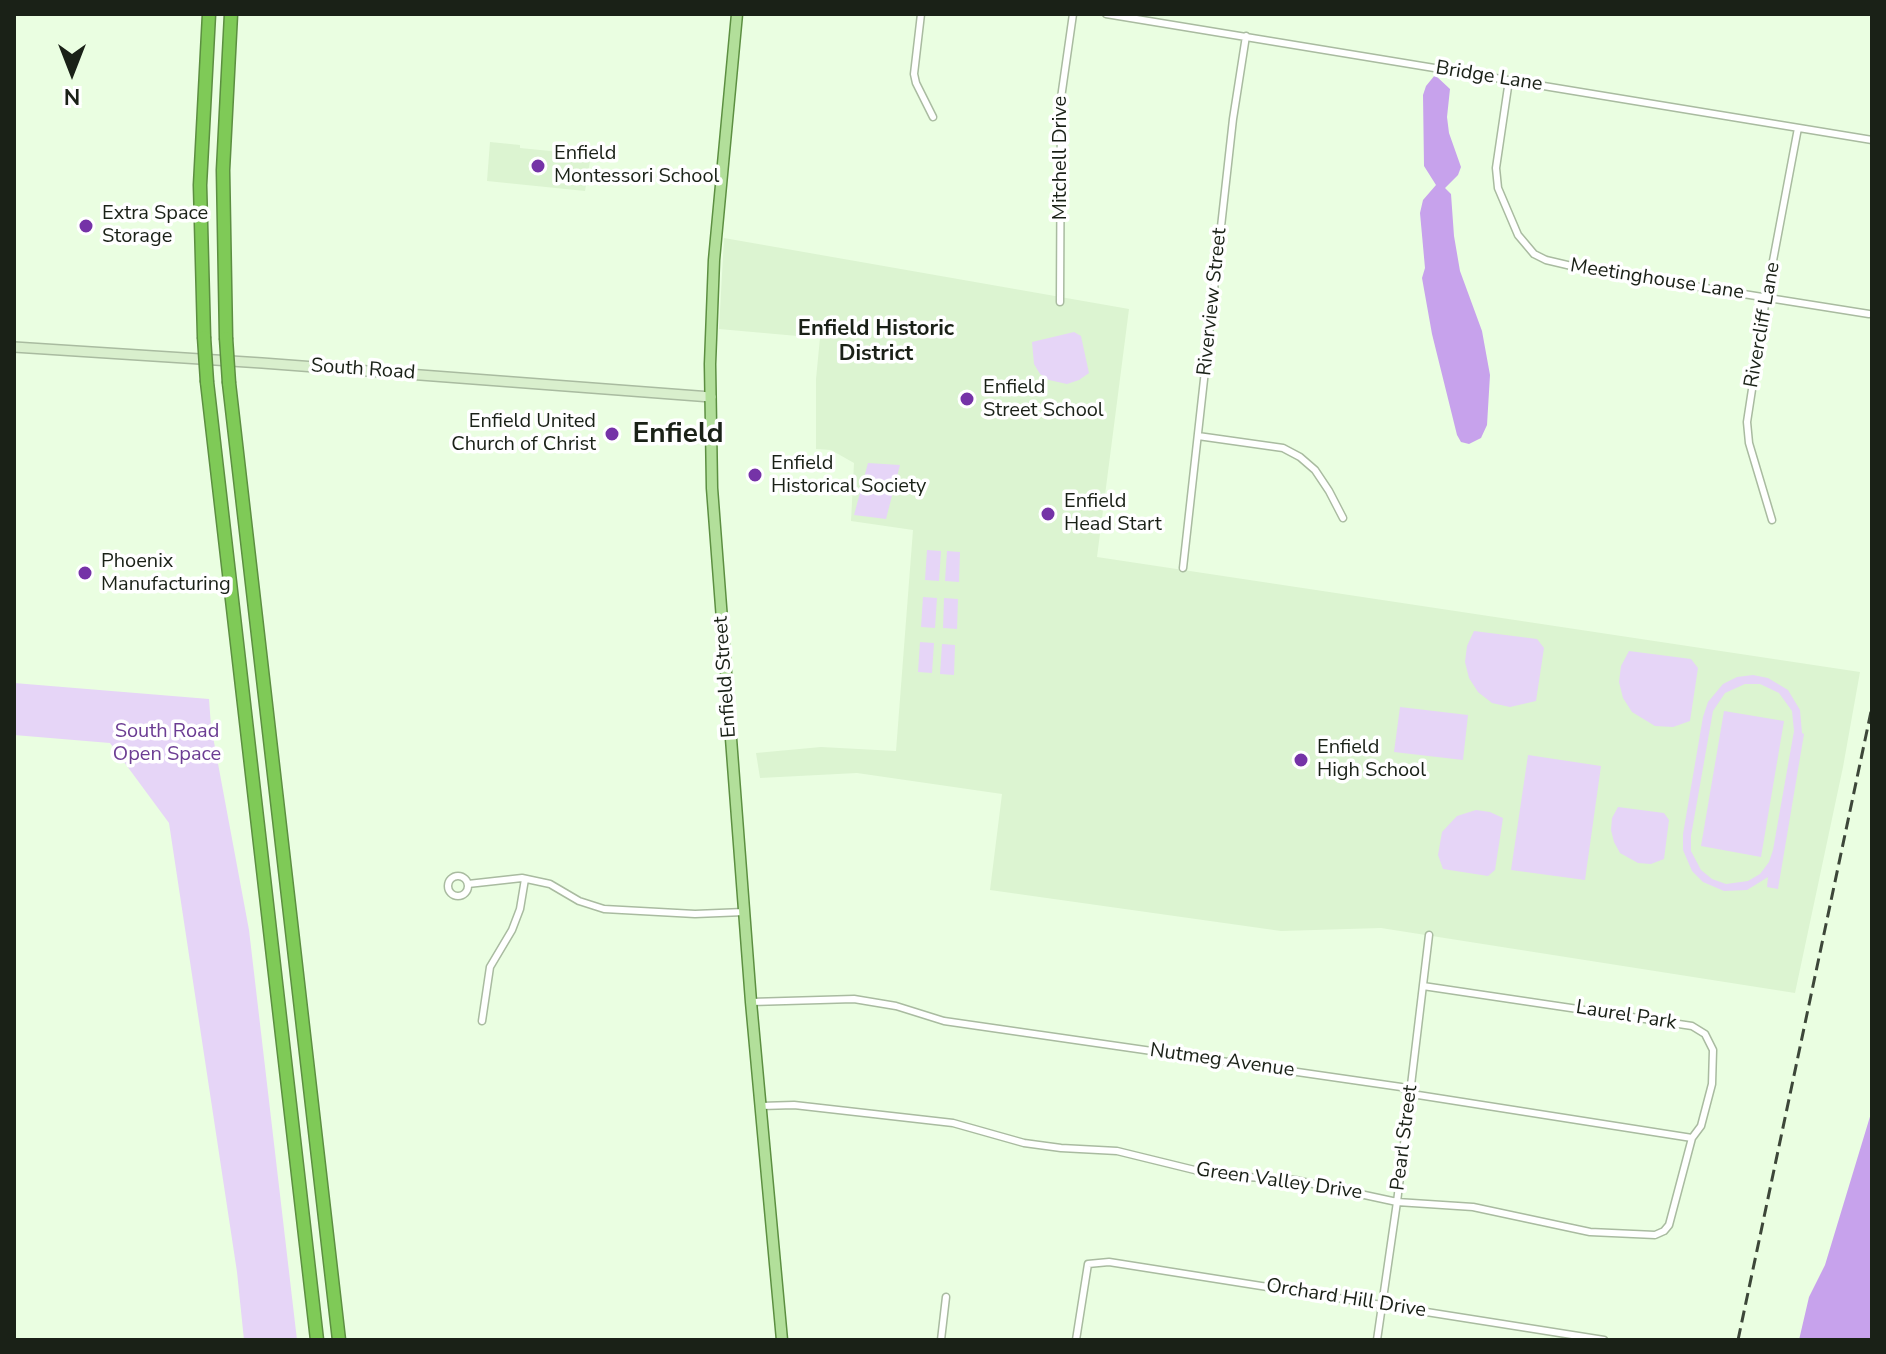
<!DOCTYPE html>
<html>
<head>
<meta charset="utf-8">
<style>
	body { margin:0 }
	#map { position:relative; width:1886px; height:1354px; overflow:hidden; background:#eafee1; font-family:"Nunito Sans",sans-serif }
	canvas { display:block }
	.frame { position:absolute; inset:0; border:16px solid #1a2117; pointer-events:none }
	.north { position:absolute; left:32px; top:32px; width:80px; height:80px; -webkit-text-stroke:6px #fff; paint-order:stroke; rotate:180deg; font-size:22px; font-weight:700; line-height:32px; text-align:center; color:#1a2117 }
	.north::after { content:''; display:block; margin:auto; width:28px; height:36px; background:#1a2117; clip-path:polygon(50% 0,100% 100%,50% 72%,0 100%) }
</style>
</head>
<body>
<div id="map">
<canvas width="1886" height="1354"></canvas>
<div class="frame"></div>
<div class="north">N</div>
</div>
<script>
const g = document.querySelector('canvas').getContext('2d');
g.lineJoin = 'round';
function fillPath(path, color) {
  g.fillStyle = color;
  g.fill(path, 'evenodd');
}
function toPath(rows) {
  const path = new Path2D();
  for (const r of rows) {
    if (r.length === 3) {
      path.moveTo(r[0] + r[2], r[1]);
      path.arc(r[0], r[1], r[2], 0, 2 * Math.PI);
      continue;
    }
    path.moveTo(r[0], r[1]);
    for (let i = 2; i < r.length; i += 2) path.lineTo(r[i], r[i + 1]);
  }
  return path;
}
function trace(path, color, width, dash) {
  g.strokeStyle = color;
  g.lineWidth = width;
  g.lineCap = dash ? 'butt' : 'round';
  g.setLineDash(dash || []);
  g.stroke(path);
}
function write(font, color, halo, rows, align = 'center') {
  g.font = font + ' "Nunito Sans",sans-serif';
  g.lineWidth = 7;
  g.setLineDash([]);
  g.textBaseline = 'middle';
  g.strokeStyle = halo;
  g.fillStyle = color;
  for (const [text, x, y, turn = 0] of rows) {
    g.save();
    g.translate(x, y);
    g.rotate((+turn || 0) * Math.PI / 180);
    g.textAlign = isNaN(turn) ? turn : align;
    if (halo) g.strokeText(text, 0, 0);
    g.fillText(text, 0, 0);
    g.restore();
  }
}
const built = toPath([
	[490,142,520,145,520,148,591,155,585,191,487,181],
	[724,238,1129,309,1097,557,1860,672,1843,767,1795,993,1381,928,1281,931,990,890,1002,794,857,773,760,778,756,753,821,747,896,751,913,530,851,521,854,463,831,450,816,449,816,379,820,338,719,329]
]);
const green = toPath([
	[1074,332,1081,336,1089,373,1079,380,1067,384,1049,380,1040,374,1034,364,1032,342],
	[868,463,900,465,886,519,854,515],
	[927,550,941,551,939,581,925,580],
	[947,551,960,552,959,582,945,581],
	[923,597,937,598,935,628,921,627],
	[944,598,958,599,957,629,943,628],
	[1474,631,1537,639,1544,648,1536,701,1510,707,1492,703,1478,692,1469,678,1465,662,1467,646],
	[920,642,934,643,932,673,918,672],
	[942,644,955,645,954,675,940,674],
	[1629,651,1691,659,1698,668,1690,721,1673,727,1655,726,1632,712,1623,698,1619,682,1621,666],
	[1753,675,1768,678,1788,690,1800,710,1802,733,1804,734,1778,889,1767,887,1768,877,1747,890,1724,891,1703,882,1692,871,1683,850,1683,834,1703,717,1708,702,1723,684,1737,677],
	[1745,684,1760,684,1779,693,1792,711,1794,731,1773,850,1769,862,1760,874,1748,881,1726,884,1712,879,1701,870,1691,851,1691,836,1713,711,1725,693],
	[14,683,209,699,211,726,249,930,297,1340,244,1340,237,1272,169,823,110,743,14,735],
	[1400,707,1468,715,1463,760,1394,752],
	[1724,711,1784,721,1761,857,1701,846],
	[1528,755,1601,766,1585,880,1511,870],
	[1618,807,1664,813,1669,820,1664,859,1651,864,1638,863,1620,853,1614,842,1611,830,1612,818],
	[1476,810,1490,812,1503,818,1495,870,1488,876,1443,869,1438,855,1442,832,1457,816]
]);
const water = toPath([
	[1435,75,1450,89,1447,117,1449,133,1461,167,1458,175,1445,188,1451,194,1454,236,1460,271,1482,331,1490,375,1487,425,1481,438,1469,444,1461,442,1457,435,1432,334,1422,278,1425,268,1420,213,1423,200,1436,185,1424,166,1423,95,1426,86],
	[1872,1110,1872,1340,1799,1340,1809,1297,1825,1265]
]);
const street = toPath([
	[921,14,914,74,916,83,933,117],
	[1106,14,1872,140],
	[1509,80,1496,168,1498,188,1518,235,1534,254,1546,260,1580,268,1869,314],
	[1060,302,1061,98,1073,14],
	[1198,436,1283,448,1300,457,1315,470,1329,491,1343,518],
	[1772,520,1749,443,1747,422,1766,298,1798,128],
	[1183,568,1233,119,1246,36],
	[458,886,10],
	[468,884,522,878,550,884,579,901,604,909,695,914,744,912],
	[751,1002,854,999,896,1006,944,1021,1401,1087,1410,1093,1418,1095,1692,1138],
	[482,1021,490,967,512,930,520,909,525,879],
	[761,1106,794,1105,953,1123,1024,1143,1061,1148,1117,1151,1215,1175,1295,1180,1397,1202,1473,1207,1590,1232,1655,1235,1664,1231,1669,1225,1692,1138,1701,1126,1712,1084,1713,1050,1705,1034,1692,1026,1423,986],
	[941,1340,946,1297],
	[1076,1340,1088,1264,1109,1262,1604,1340],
	[1377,1340,1397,1202,1429,935]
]);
const secondary = toPath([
	[14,347,262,363,711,397]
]);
const primary = toPath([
	[737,14,714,260,710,364,712,488,751,1002,782,1340]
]);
const highway = toPath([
	[204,337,200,185,209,14],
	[226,338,223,170,231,14],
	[207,382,317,1340],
	[229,383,339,1340]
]);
const rail = toPath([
	[1738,1340,1872,707]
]);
const highwayBridge = toPath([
	[204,337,207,382],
	[226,338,229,383]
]);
const markers = [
	[538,166,8,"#7533a7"],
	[86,226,8,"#7533a7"],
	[967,399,8,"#7533a7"],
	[612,434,8,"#7533a7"],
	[755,475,8,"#7533a7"],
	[1048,514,8,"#7533a7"],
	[85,573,8,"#7533a7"],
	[1301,760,8,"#7533a7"]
];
const streetNames = [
	["Bridge Lane",1489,77,9],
	["Mitchell Drive",1061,158,-90],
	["Meetinghouse Lane",1657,280,9],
	["Riverview Street",1213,302,-84],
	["Rivercliff Lane",1763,325,-80],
	["South Road",363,370,4],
	["Enfield Street",726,677,-94],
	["Laurel Park",1626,1016,9],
	["Nutmeg Avenue",1222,1061,8],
	["Pearl Street",1405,1138,-83],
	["Green Valley Drive",1279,1182,8],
	["Orchard Hill Drive",1346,1299,9]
];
const poiNames = [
	["Enfield",554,154],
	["Montessori School",554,177],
	["Extra Space",102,214],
	["Storage",102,237],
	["Enfield",983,388],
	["Street School",983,411],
	["Enfield United",596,422,"right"],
	["Church of Christ",596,445,"right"],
	["Enfield",771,464],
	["Historical Society",771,487],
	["Enfield",1064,502],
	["Head Start",1064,525],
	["Phoenix",101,562],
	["Manufacturing",101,585],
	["Enfield",1317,748],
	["High School",1317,771]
];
const parkNames = [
	["South Road",167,732],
	["Open Space",167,755]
];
const neighbourhoodNames = [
	["Enfield Historic",876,330],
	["District",876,355]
];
const districtNames = [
	["Enfield",678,435]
];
fillPath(built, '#dcf4d1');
fillPath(green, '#e6d5f7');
fillPath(water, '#c7a2ec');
trace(street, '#a9bba0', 9);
trace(secondary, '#a9bba0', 12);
trace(primary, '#5c8f41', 13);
trace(highway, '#5c8f41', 15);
trace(street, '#fff', 6);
trace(secondary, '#d9efcd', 9);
trace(primary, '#b2df9a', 10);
trace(highway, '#7fca57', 12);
trace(rail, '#3d4739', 3, [12, 6]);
trace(highwayBridge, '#5c8f41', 15, []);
trace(highwayBridge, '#7fca57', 12);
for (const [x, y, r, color] of markers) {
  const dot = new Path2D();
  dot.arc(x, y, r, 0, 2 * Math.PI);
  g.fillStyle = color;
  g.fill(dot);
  trace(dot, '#fff', 3);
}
write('20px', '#1a2117', '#fff', streetNames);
write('20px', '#1a2117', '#fff', poiNames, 'left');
write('20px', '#6c3d93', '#fff', parkNames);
write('bold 22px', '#1a2117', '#fff', neighbourhoodNames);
write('bold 28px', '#1a2117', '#fff', districtNames);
</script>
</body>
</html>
